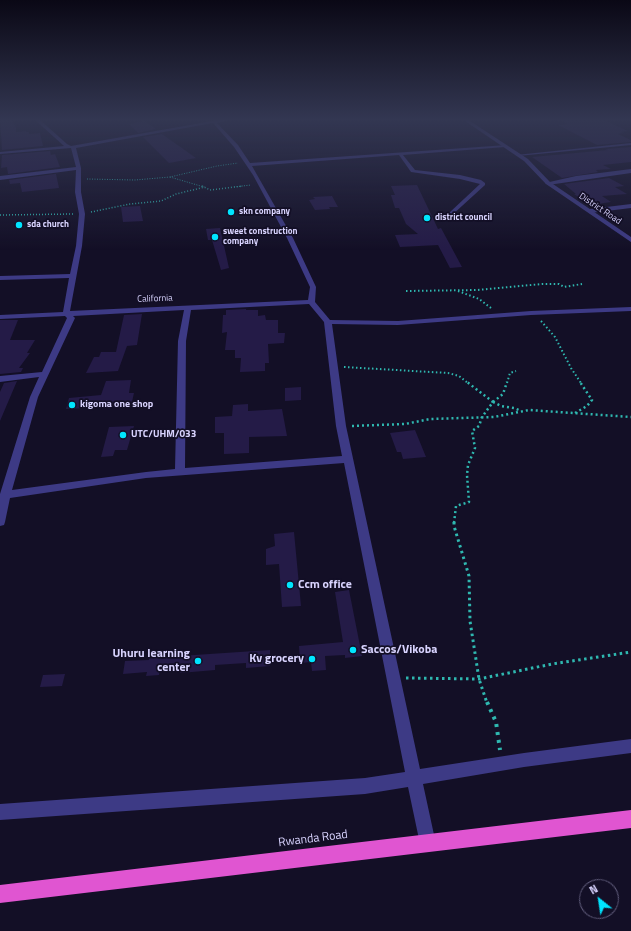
<!DOCTYPE html>
<html>
<head>
<meta charset="utf-8">
<style>
	body { margin:0 }
	#map { position:relative; width:631px; height:931px; overflow:hidden; background:#130f26; font-family:"Titillium Web",sans-serif }
	canvas { display:block }
	.north { position:absolute; left:579px; top:879px; width:40px; height:40px; box-sizing:border-box; background:#130f26; border:1px solid #625e7d; border-radius:50%; rotate:330deg; font-size:11px; font-weight:700; line-height:16px; text-align:center; color:#d9d4ff }
	.north::after { content:''; display:block; margin:auto; width:14px; height:18px; background:#00e5ff; clip-path:polygon(50% 0,100% 100%,50% 72%,0 100%) }
</style>
</head>
<body>
<div id="map">
<canvas width="631" height="931"></canvas>
<div class="north">N</div>
</div>
<script>
const g = document.querySelector('canvas').getContext('2d');
g.lineJoin = 'round';
function fillPath(path, color) {
  g.fillStyle = color;
  g.fill(path, 'evenodd');
}
function toPath(rows) {
  const path = new Path2D();
  for (const r of rows) {
    path.moveTo(r[0], r[1]);
    for (let i = 2; i < r.length; i += 2) path.lineTo(r[i], r[i + 1]);
  }
  return path;
}
function trace(path, color, width, dash) {
  g.strokeStyle = color;
  g.lineWidth = width;
  g.lineCap = dash ? 'butt' : 'round';
  g.setLineDash(dash || []);
  g.stroke(path);
}
function write(font, color, halo, rows, align = 'center') {
  g.font = font + ' "Titillium Web",sans-serif';
  g.lineWidth = 3.5;
  g.setLineDash([]);
  g.textBaseline = 'middle';
  g.strokeStyle = halo;
  g.fillStyle = color;
  for (const [text, x, y, turn = 0] of rows) {
    g.save();
    g.translate(x, y);
    g.rotate((+turn || 0) * Math.PI / 180);
    g.textAlign = isNaN(turn) ? turn : align;
    if (halo) g.strokeText(text, 0, 0);
    g.fillText(text, 0, 0);
    g.restore();
  }
}
const building = toPath([
	[0,119,11,119,16,127,16,132,26,131,26,132,29,132,29,134,40,133,43,146,2,150],
	[561,119,602,119,628,131,621,132,624,133,618,134,631,140,631,142,597,145,558,125,567,124],
	[145,121,156,129,138,133,129,124],
	[162,134,196,158,169,163,143,137],
	[631,147,631,162,603,165,611,169,596,170,598,172,562,178,532,157,608,150,605,149],
	[50,151,51,155,55,154,60,167,8,174,7,167,1,168,2,155],
	[62,173,56,174,59,188,22,192,20,183,10,184,9,180],
	[609,178,624,186,615,187,627,194,602,196,611,202,591,205,574,194,576,194,564,184],
	[417,185,438,229,441,228,462,267,450,268,438,245,400,247,395,235,418,234,406,224,399,208,395,208,391,195,395,195,391,186],
	[332,196,338,207,329,207,330,209,315,210,309,200,315,199,313,197],
	[140,206,143,221,123,222,121,207],
	[220,228,229,268,221,270,212,240,208,240,206,229],
	[246,309,246,310,258,310,258,316,265,315,266,320,278,320,278,333,285,333,284,343,268,344,269,363,265,363,265,371,240,372,241,358,235,358,235,350,225,350,227,332,222,333,223,315,226,315,226,310],
	[142,314,137,345,127,346,118,371,86,373,94,357,99,357,101,352,116,352,124,315],
	[0,320,18,320,10,340,35,340,27,353,30,353,19,368,23,368,21,372,0,374],
	[131,380,129,393,134,393,131,406,66,409,69,398,101,395,106,381],
	[17,381,0,421,0,392,4,383],
	[301,387,301,400,285,401,285,388],
	[248,404,248,411,282,409,287,436,249,437,249,453,224,454,224,433,215,433,215,417,232,416,233,405],
	[134,426,127,450,115,450,113,456,101,457,109,427],
	[415,430,426,457,403,459,401,452,397,452,390,433],
	[294,532,301,606,282,607,279,564,266,565,266,549,275,546,274,534],
	[349,590,362,656,345,658,345,655,325,656,326,670,312,671,311,662,300,663,299,646,343,642,335,592],
	[270,650,270,666,246,668,246,663,215,665,215,670,180,673,181,667,160,669,159,675,146,676,147,672,123,674,125,661,149,660,149,658],
	[65,674,62,686,40,687,43,675]
]);
const pathFar5 = toPath([
	[170,177,204,187],
	[87,179,135,180,170,177,217,166,238,163],
	[234,187,251,185]
]);
const pathFar4 = toPath([
	[202,186,210,190,243,186],
	[91,212,130,204,161,201,176,194,205,187],
	[0,215,73,214]
]);
const pathFar3 = toPath([
	[406,291,477,290,542,284,559,284,564,287,582,284],
	[458,291,479,299,491,308],
	[541,321,555,337,571,368,581,383],
	[344,367,448,373,459,376,468,383],
	[507,383,510,373,516,371]
]);
const pathFar2 = toPath([
	[493,402,503,394,507,382],
	[493,402,501,406,514,408,521,411],
	[575,413,587,406,592,400,580,382],
	[352,426,405,424,430,419,494,417,529,410,631,417],
	[454,523,456,506,469,502,467,475,468,465,475,448,472,431,479,426,482,417,493,402,467,382]
]);
const pathFar1 = toPath([
	[454,522,454,526,469,576,470,621,479,679,487,703],
	[406,678,479,679,552,664,631,652]
]);
const path = toPath([
	[487,702,496,722,500,750]
]);
const minor = toPath([
	[34,119,39,119,67,144,71,146,223,119,233,119,217,123,238,145,250,163,507,145,505,147,403,155,415,170,460,175,481,180,485,183,485,185,451,216,449,215,449,213,480,184,460,179,411,172,399,155,252,166,293,238,316,287,315,302,330,320,398,321,531,311,631,307,631,311,531,315,398,325,332,324,346,426,420,769,524,753,631,739,631,753,524,767,423,784,436,844,434,850,428,852,422,850,420,844,408,787,365,794,0,820,0,804,365,778,405,772,344,463,146,478,10,498,5,522,4,525,0,526,0,494,30,397,39,377,0,382,0,376,42,372,67,318,65,316,0,319,0,315,63,312,69,278,0,280,0,276,70,274,76,246,79,214,75,192,76,170,0,180,0,176,76,167,71,148,0,154,0,152,64,146,34,119],
	[213,123,234,147,253,175,287,238,310,287,308,300,70,311,82,246,85,214,81,192,81,168,76,148,213,123],
	[309,304,324,322,336,426,342,456,185,468,186,341,191,310,309,304],
	[184,310,178,341,175,469,146,472,12,490,38,397,75,318,73,316,184,310],
	[631,143,631,145,518,156,516,155,631,143],
	[631,169,631,173,548,185,545,183,576,176,631,169],
	[631,204,631,208,590,213,587,211,590,209,631,204]
]);
const tertiary = toPath([
	[462,119,467,119,528,159,550,182,631,237,631,242,546,184,524,161,462,119]
]);
const trunk = toPath([
	[631,810,631,828,0,903,0,885,631,810]
]);
const markers = [
	[231,212,4,"#00e5ff"],
	[427,218,4,"#00e5ff"],
	[19,225,4,"#00e5ff"],
	[215,237,4,"#00e5ff"],
	[72,405,4,"#00e5ff"],
	[123,435,4,"#00e5ff"],
	[290,585,4,"#00e5ff"],
	[353,650,4,"#00e5ff"],
	[312,659,4,"#00e5ff"],
	[198,661,4,"#00e5ff"]
];
const farStreetnames = [
	["District Road",600,209,34],
	["California",155,299,-2]
];
const farPoinames = [
	["skn company",239,212],
	["district council",435,218],
	["sda church",27,225],
	["sweet construction",223,232],
	["company",223,242]
];
const poiNames = [
	["kigoma one shop",80,405],
	["UTC/UHM/033",131,435]
];
const nearPoinames = [
	["Ccm office",298,585],
	["Saccos/Vikoba",361,650],
	["Uhuru learning",190,654,"right"],
	["center",190,668,"right"],
	["Kv grocery",304,659,"right"]
];
const nearStreetnames = [
	["Rwanda Road",313,839,-7]
];
fillPath(building, '#241b47');
trace(pathFar5, '#2fb8b0', 1, [1, 1.5]);
trace(pathFar4, '#2fb8b0', 1.5, [1, 2]);
trace(pathFar3, '#2fb8b0', 2, [1.5, 2.5]);
trace(pathFar2, '#2fb8b0', 2.5, [2, 3]);
trace(pathFar1, '#2fb8b0', 3, [2.5, 3.5]);
trace(path, '#2fb8b0', 4, [3, 5]);
fillPath(minor, '#3d3a85');
fillPath(tertiary, '#3d3a85');
fillPath(trunk, '#e055d1');
const sky = g.createLinearGradient(0, 0, 0, 250);
sky.addColorStop(0, '#0a0815');
sky.addColorStop(0.48, '#333752');
sky.addColorStop(1, '#33375200');
g.fillStyle = sky;
g.fillRect(0, 0, 631, 250);
for (const [x, y, r, color] of markers) {
  const dot = new Path2D();
  dot.arc(x, y, r, 0, 2 * Math.PI);
  g.fillStyle = color;
  g.fill(dot);
  trace(dot, '#130f26', 1.5);
}
write('9px', '#d9d4ff', '#130f26', farStreetnames);
write('bold 9px', '#d9d4ff', '#130f26', farPoinames, 'left');
write('bold 10px', '#d9d4ff', '#130f26', poiNames, 'left');
write('bold 12px', '#d9d4ff', '#130f26', nearPoinames, 'left');
write('12px', '#d9d4ff', '#130f26', nearStreetnames);
</script>
</body>
</html>
